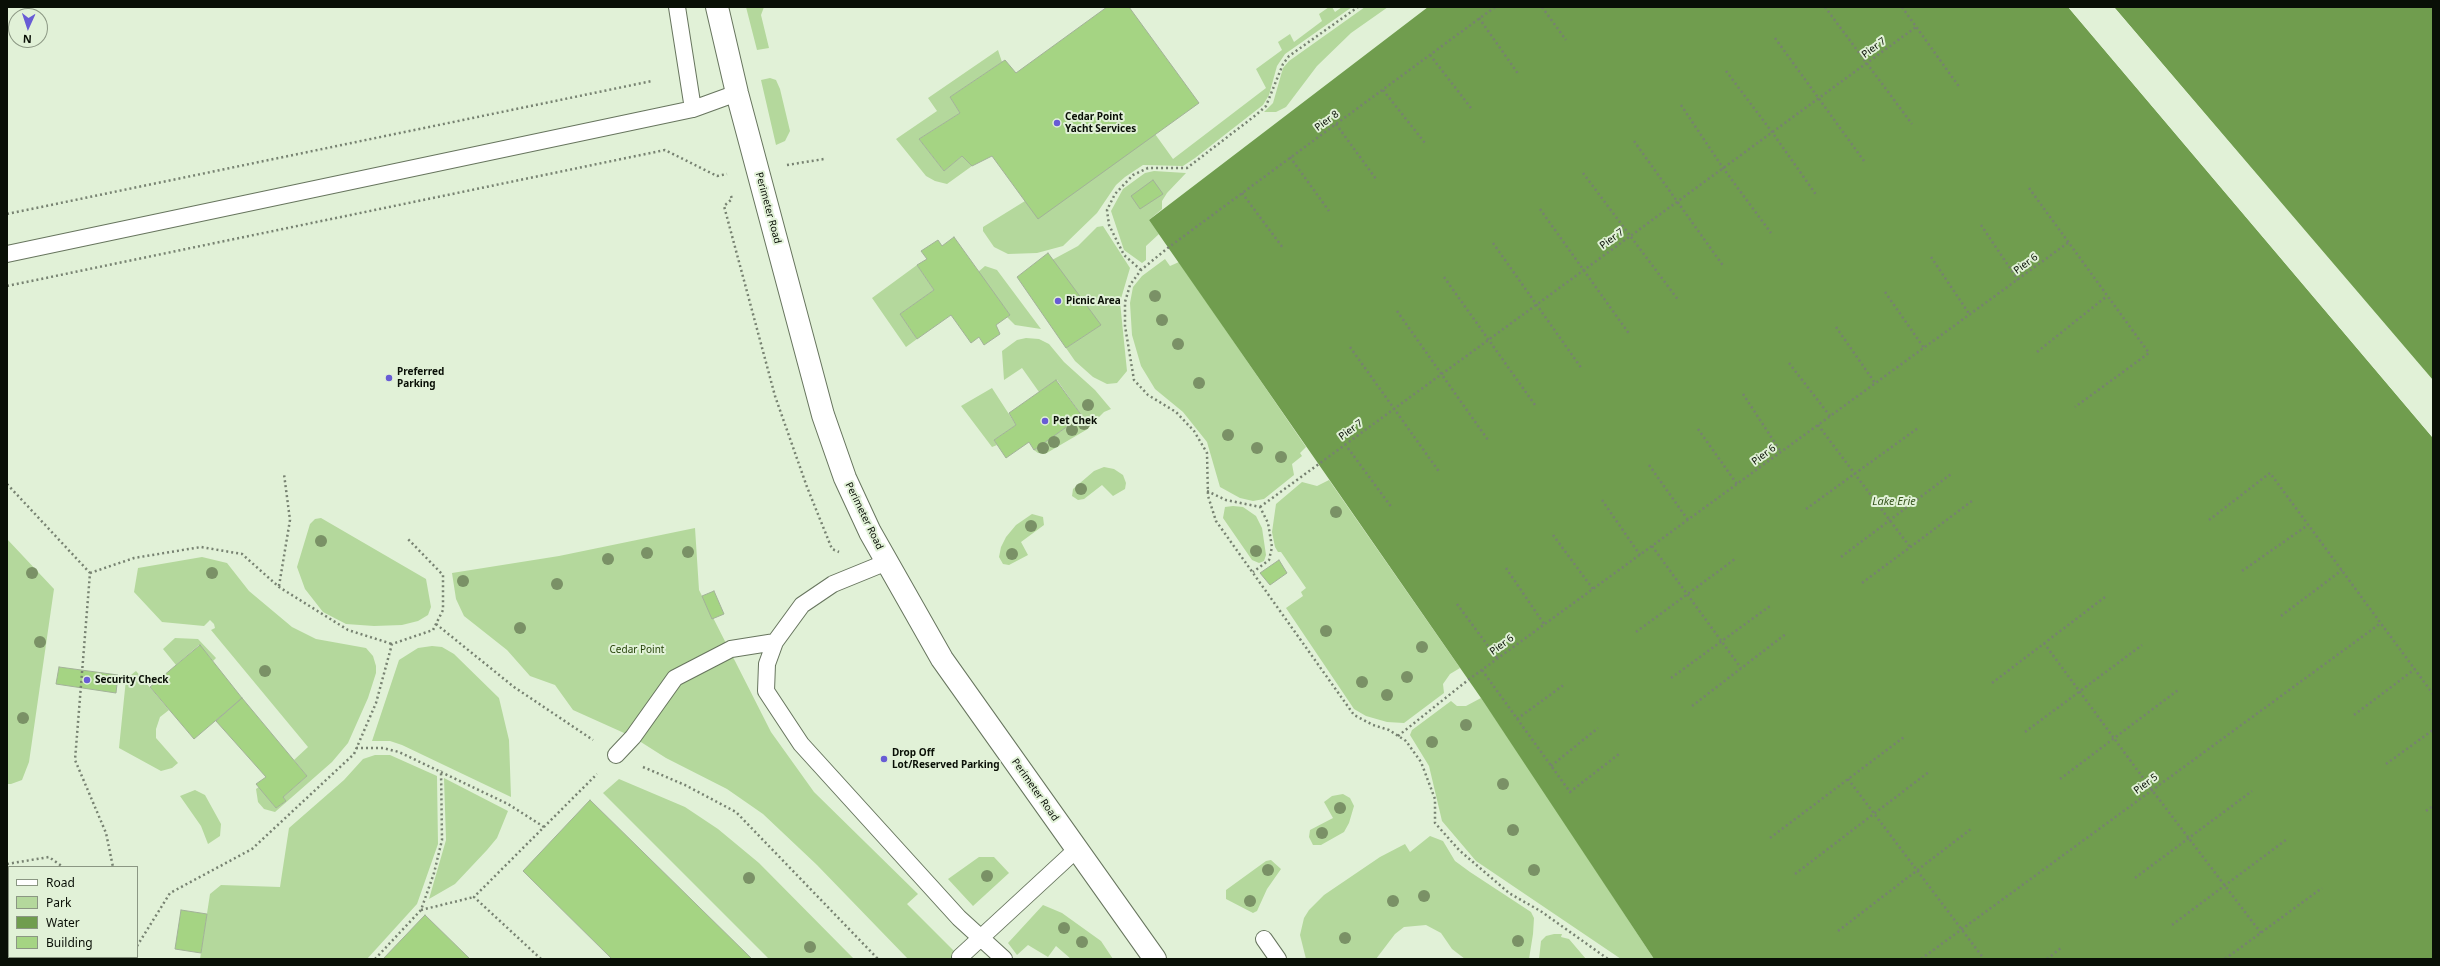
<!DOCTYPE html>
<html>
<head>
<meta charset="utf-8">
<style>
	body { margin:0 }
	#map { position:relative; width:2440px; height:966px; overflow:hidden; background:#e1f1d7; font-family:"Noto Sans",sans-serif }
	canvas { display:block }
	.frame { position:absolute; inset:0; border:8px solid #090f06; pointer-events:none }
	.legend { position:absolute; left:8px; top:866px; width:130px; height:92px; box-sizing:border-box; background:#e1f1d7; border:1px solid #8b9783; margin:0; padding:5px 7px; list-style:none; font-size:12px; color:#090f06 }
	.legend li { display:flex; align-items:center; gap:8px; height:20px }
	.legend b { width:20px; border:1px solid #8b9783 }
	.north { position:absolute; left:8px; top:8px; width:40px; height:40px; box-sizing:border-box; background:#e1f1d7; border:1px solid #8b9783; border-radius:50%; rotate:183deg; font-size:11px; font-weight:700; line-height:16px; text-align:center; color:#090f06 }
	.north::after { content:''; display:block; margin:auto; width:14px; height:18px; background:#685cd5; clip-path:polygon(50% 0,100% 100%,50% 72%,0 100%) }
</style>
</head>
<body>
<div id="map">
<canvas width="2440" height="966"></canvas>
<div class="frame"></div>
<ul class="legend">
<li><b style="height:5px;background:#fff"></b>Road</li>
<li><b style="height:11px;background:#b4d89c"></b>Park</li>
<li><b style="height:11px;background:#709d4e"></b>Water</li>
<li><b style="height:11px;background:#a5d483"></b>Building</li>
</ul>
<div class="north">N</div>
</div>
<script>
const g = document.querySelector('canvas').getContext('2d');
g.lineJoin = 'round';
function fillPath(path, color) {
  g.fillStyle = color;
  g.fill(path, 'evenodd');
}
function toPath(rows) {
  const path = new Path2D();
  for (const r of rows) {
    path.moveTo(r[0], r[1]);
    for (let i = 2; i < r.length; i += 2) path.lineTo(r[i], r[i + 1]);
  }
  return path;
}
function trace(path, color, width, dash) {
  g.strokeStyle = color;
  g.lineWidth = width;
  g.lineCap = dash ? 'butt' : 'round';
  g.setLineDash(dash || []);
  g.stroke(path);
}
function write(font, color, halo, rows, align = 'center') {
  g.font = font + ' "Noto Sans",sans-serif';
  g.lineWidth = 4;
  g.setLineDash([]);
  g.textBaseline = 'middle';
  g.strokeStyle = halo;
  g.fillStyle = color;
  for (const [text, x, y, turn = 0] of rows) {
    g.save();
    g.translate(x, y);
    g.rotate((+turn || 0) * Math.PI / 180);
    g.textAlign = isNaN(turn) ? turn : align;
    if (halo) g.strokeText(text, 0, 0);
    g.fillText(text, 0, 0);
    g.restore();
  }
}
const green = toPath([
	[746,7,764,7,761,15,769,48,757,50],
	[1329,7,1332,7,1335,12,1342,7,1352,7,1285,54,1277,66,1269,95,1263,105,1195,158,1183,166,1143,165,1125,177,1116,185,1097,213,1063,246,1037,253,1008,254,994,247,983,231,983,227,1025,201,1155,134,1173,159,1266,88,1256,69,1282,50,1278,42,1290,34,1294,42,1322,21,1319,14],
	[1365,7,1388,7,1351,33,1317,66,1286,107,1276,112,1264,112,1273,103,1283,68,1289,61],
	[998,50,1002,62,950,97,960,113,919,139,944,171,962,156,972,166,947,184,935,181,926,176,896,139,937,111,928,98],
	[770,78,776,80,780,89,790,131,785,141,776,145,761,80],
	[1154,171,1186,173,1167,193,1162,201,1162,209,1149,220,1159,234,1146,246,1146,260,1142,263,1124,250,1111,211,1123,189,1145,173],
	[1103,226,1130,268,1120,302,1127,371,1117,383,1107,384,1093,377,1075,361,1066,348,1100,325,1052,260,1078,246,1097,227],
	[1165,259,1170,266,1179,262,1306,447,1300,453,1302,456,1292,464,1294,475,1264,499,1253,501,1240,498,1220,487,1207,442,1183,412,1155,389,1141,366,1132,335,1130,303,1133,287,1142,276],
	[917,265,934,290,900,314,917,339,906,347,872,298],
	[985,266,997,270,1041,329,1015,325,1007,317,1010,315,978,272],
	[1026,338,1039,339,1049,344,1064,362,1095,390,1111,409,1104,412,1086,430,1045,454,1038,453,1034,450,1082,416,1057,380,1039,392,1022,368,1004,380,1002,351,1017,340],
	[992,388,1016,425,994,440,997,445,992,447,961,406],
	[1104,467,1114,469,1123,475,1126,483,1125,489,1113,496,1102,485,1084,499,1078,500,1072,496,1073,489,1094,471],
	[1329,480,1460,668,1450,674,1443,684,1444,693,1404,723,1387,722,1366,716,1354,709,1286,608,1303,596,1301,592,1306,588,1281,552,1278,552,1275,547,1272,532,1276,504,1302,482,1317,486],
	[1233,506,1243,507,1256,516,1262,528,1266,555,1264,561,1259,563,1252,560,1223,518,1225,507],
	[1032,514,1043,517,1044,525,1021,542,1028,555,1009,565,1003,564,999,557,1001,547,1006,537,1016,525],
	[321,518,426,579,431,607,428,615,418,621,402,625,374,626,346,624,323,612,305,589,297,567,310,524,315,519],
	[695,528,699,590,771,732,814,792,918,894,907,904,962,959,908,959,817,865,763,814,727,789,666,758,633,737,573,710,555,685,530,676,507,650,464,616,456,599,452,573,559,556],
	[7,539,54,589,29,762,22,780,11,784,7,784],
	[202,557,227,563,249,591,292,627,316,639,366,648,373,656,376,666,376,673,368,698,348,743,332,762,275,812,264,809,258,802,256,789,259,787,276,808,286,801,283,797,307,776,294,760,308,747,211,630,215,628,214,624,210,620,204,626,162,622,134,592,138,568],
	[175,638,198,639,216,658,213,661,199,645,176,665,163,649],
	[432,646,442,647,454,654,499,698,509,740,511,797,402,745,390,741,372,741,399,660,418,648],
	[136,671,169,710,160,717,156,729,156,738,178,763,172,768,161,771,119,748,126,679],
	[1481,698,1537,781,1654,959,1621,959,1476,861,1442,821,1429,766,1410,735,1412,730,1451,701,1457,706,1466,706],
	[375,755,390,755,437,776,438,844,417,904,367,959,200,959,210,894,221,885,280,887,289,828,344,780,363,759],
	[444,778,508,811,497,838,487,850,455,884,429,899,446,840],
	[619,779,685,807,718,829,759,863,854,959,769,959,603,793],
	[195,790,205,795,221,824,220,836,208,844,201,826,180,796],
	[1343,794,1350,798,1354,806,1349,823,1344,832,1321,845,1313,845,1309,837,1310,830,1333,818,1324,802,1332,796],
	[1430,836,1443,841,1455,861,1470,872,1531,912,1534,918,1533,934,1529,959,1465,959,1452,949,1441,933,1426,925,1404,927,1395,934,1376,959,1306,959,1300,935,1304,918,1309,910,1324,895,1380,857,1405,844,1410,852],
	[979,857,994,857,1009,873,973,906,948,879],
	[1271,860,1281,869,1267,889,1257,911,1253,913,1226,899,1226,890,1266,861],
	[1043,905,1062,913,1101,941,1113,959,1071,959,1056,946,1048,957,1028,945,1017,955,1008,943],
	[1554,934,1562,934,1561,937,1569,939,1586,959,1539,959,1541,941,1546,936]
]);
const water = toPath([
	[1428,7,2068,7,2433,438,2433,959,1654,959,1481,698,1149,220],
	[2114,7,2433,7,2433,380]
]);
const pier = toPath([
	[2068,7,2070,7,2433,435,2433,438],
	[2112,7,2114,7,2433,382,2431,381]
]);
const building = toPath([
	[1107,7,1129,7,1199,103,1038,219,992,156,972,166,962,156,944,171,919,139,960,113,950,97,1005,60,1016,73,1107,7],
	[1153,180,1163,194,1140,209,1131,196,1153,180],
	[954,237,1010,315,996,325,1000,334,984,345,979,337,971,343,951,315,917,339,900,314,934,290,917,265,927,259,921,251,938,240,942,246,954,237],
	[1048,253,1101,325,1066,348,1017,277,1048,253],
	[1056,380,1082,416,1034,450,1029,442,1006,458,994,440,1016,425,1009,413,1056,380],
	[1279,560,1287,573,1270,585,1260,573,1279,560],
	[714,591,724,614,712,619,702,596,714,591],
	[200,645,242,698,194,739,150,687,200,645],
	[59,667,118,675,116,693,56,684,59,667],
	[242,698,307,776,283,797,286,801,276,808,256,784,266,777,216,721,242,698],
	[590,800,752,959,612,959,523,871,590,800],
	[181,910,207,914,201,953,175,949,181,910],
	[425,915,470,959,383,959,425,915]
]);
const path = toPath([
	[1495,7,1169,247,1141,270,1130,285,1125,302,1125,326,1134,380,1148,395,1176,412,1194,431,1207,453,1208,496,1216,521,1354,715,1373,725,1389,730,1406,741,1421,762,1435,799,1435,823,1459,850,1509,893,1542,912,1608,959],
	[1542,7,1566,40],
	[1825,7,1912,124],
	[1902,7,1960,88],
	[1479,18,1519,75],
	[1775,38,1864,161],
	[1430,55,1471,108],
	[1726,71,1772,132,1817,196],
	[1383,90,1425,143],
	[1681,105,1723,168,1771,233],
	[1336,124,1376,179],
	[1634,141,1724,267],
	[1290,157,1329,211],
	[787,165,824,159],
	[1583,173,1679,301],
	[2029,188,2149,353,2075,407],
	[1242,193,1283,248],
	[731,196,732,199,724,206,775,396,807,487,832,549,839,552],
	[1540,209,1630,335],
	[7,214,652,81],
	[1981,225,2018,280],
	[1493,243,1582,369],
	[1931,257,1970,315],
	[1141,270,1124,255,1109,225,1107,210,1115,194,1133,175,1148,168,1187,168,1256,115,1266,106,1283,64,1289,56,1358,7],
	[1444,277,1535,405],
	[7,286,665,150,717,176,727,174],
	[1885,292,1924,348],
	[1397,311,1488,440],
	[1836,327,1875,383],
	[1350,347,1440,473],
	[2037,352,2107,296],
	[1789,363,1830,416],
	[1743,394,1781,452],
	[1818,425,1910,547],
	[1698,429,1737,484],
	[1345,444,1392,508],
	[1649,465,1688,520],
	[7,484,90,573,75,760,106,833,113,867],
	[1207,491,1226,500,1260,507,1268,523,1272,547,1269,560,1253,572],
	[1602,500,1640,555],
	[1260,507,1916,27],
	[1806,509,1918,428],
	[2209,520,2270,473,2433,694],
	[1553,535,1593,589],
	[1652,546,1741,668],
	[1841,557,1951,474],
	[1506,568,1544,624],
	[2242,571,2308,525],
	[90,573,134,558,201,547,242,554,279,587,348,630,392,644],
	[1862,583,1972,501],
	[279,586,290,520,284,474],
	[1457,604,1497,658],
	[2281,616,2342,570],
	[436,624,514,687,593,740],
	[1636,632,1735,559],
	[2044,643,2152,790,2261,933],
	[1482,670,1570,792,1619,754],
	[1671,678,1770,606],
	[1992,683,2105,597],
	[1692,706,1787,633],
	[2354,715,2415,669],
	[1517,719,1565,684],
	[2025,732,2142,645],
	[1398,736,1468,680,2069,242],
	[356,748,383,748,399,752,508,804,544,827],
	[2386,764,2433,730],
	[1551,766,1598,728],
	[643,767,685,785,736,812,878,959],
	[1848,779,1984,959],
	[2060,779,2178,690],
	[2426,811,2433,806],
	[1770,838,1904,737],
	[7,864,49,857,63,867],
	[1795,874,1930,771],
	[2135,878,2252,791],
	[421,910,474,897],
	[2172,925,2287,839],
	[1838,931,1971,829],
	[137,946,170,893,252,849,354,754,376,703,392,644,433,630,443,610,443,575,408,539],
	[120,959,120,957],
	[129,959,130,957],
	[375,959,421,910,434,873,442,840,441,770],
	[541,959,474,897,597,774],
	[1921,959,2381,623],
	[2047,959,2061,948],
	[2225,959,2322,888]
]);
const service = toPath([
	[693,109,737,93],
	[7,254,693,109,677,7],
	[887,562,833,584,802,605,775,642,767,664,766,691,801,744,959,918,1004,959],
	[616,755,633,737,675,678,731,649,775,642],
	[1264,939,1278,959],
	[960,957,1077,849]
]);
const minor = toPath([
	[717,7,737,93,823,415,845,478,870,532,942,659,1155,959]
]);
const trees = [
	[1155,296],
	[1162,320],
	[1178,344],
	[1199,383],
	[1088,405],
	[1084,424],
	[1072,430],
	[1228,435],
	[1054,442],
	[1043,448],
	[1257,448],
	[1281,457],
	[1081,489],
	[1336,512],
	[1031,526],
	[321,541],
	[1256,551],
	[688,552],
	[647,553],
	[1012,554],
	[608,559],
	[32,573],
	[212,573],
	[463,581],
	[557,584],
	[520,628],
	[1326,631],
	[40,642],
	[1422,647],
	[265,671],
	[1407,677],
	[1362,682],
	[1387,695],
	[23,718],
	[1466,725],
	[1432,742],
	[1503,784],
	[1340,808],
	[1513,830],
	[1322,833],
	[1268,870],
	[1534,870],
	[987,876],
	[749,878],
	[1424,896],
	[1250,901],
	[1393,901],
	[1064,928],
	[1345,938],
	[1518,941],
	[1082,942],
	[810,947]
];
const markers = [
	[1057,123,4,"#685cd5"],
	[1058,301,4,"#685cd5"],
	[389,378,4,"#685cd5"],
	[1045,421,4,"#685cd5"],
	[87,680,4,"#685cd5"],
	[884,759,4,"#685cd5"]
];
const streetNames = [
	["Pier 7",1874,48,-36],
	["Pier 8",1327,121,-36],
	["Perimeter Road",768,208,75],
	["Pier 7",1612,239,-36],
	["Pier 6",2026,264,-36],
	["Pier 7",1351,430,-36],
	["Pier 6",1764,455,-36],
	["Perimeter Road",864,516,64],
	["Pier 6",1502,645,-36],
	["Pier 5",2146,784,-36],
	["Perimeter Road",1035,790,55]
];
const poiNames = [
	["Cedar Point",1065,117],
	["Yacht Services",1065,129],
	["Picnic Area",1066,301],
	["Preferred",397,372],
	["Parking",397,384],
	["Pet Chek",1053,421],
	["Security Check",95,680],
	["Drop Off",892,753],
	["Lot/Reserved Parking",892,765]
];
const parkNames = [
	["Cedar Point",637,650]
];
const waterNames = [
	["Lake Erie",1894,502]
];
fillPath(green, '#b4d89c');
fillPath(water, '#709d4e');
fillPath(pier, '#e1f1d7');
fillPath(building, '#a5d483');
trace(building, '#a2b198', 1);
trace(service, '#67755e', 18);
trace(minor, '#67755e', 24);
trace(path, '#778271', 2.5, [2, 3]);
trace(service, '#fff', 16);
trace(minor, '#fff', 22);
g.fillStyle = '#7a9166';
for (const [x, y] of trees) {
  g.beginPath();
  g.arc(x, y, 6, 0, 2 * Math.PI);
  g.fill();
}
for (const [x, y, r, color] of markers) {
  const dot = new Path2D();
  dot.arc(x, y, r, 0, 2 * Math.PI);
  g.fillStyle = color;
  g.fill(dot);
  trace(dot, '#e1f1d7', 1.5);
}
write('10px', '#090f06', '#e1f1d7', streetNames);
write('bold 10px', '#090f06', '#e1f1d7', poiNames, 'left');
write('10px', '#264309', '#e1f1d7', parkNames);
write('italic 11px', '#37551e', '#e1f1d7', waterNames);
</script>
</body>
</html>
